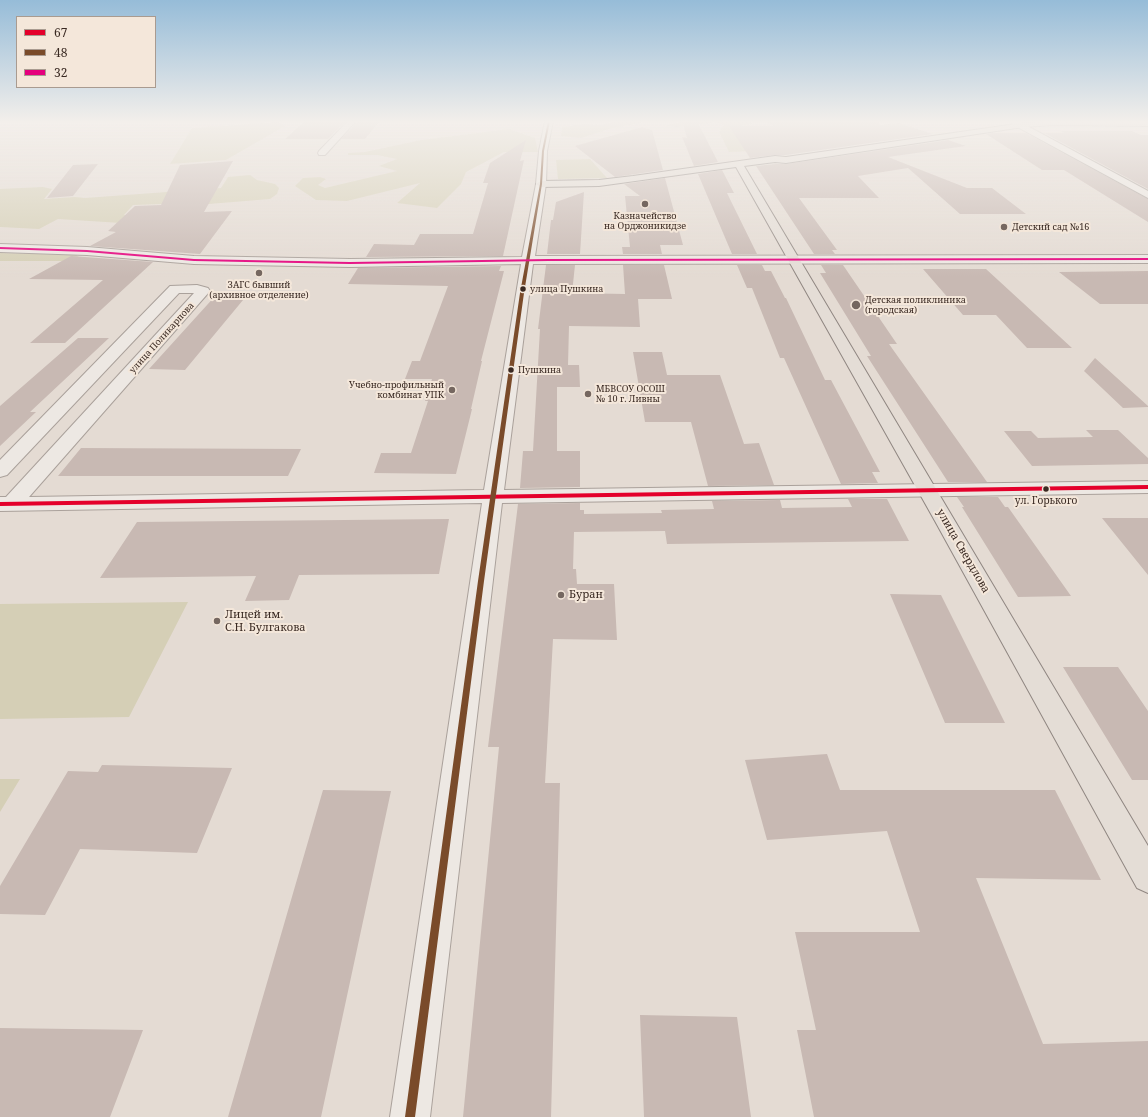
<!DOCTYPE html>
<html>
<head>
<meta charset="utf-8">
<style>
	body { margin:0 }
	#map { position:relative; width:1148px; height:1117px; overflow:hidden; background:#e4dbd3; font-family:"Noto Serif",serif }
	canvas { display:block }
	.legend { position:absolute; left:16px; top:16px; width:140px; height:72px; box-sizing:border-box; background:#f4e7da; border:1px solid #a99b90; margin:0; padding:5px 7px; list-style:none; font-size:12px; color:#392922 }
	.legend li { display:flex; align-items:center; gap:8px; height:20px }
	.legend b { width:20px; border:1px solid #a99b90 }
</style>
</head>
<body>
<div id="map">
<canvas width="1148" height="1117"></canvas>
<ul class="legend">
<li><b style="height:5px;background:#e4002b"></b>67</li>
<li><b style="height:5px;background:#7a4b2a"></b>48</li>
<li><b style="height:5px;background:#e5007d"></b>32</li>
</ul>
</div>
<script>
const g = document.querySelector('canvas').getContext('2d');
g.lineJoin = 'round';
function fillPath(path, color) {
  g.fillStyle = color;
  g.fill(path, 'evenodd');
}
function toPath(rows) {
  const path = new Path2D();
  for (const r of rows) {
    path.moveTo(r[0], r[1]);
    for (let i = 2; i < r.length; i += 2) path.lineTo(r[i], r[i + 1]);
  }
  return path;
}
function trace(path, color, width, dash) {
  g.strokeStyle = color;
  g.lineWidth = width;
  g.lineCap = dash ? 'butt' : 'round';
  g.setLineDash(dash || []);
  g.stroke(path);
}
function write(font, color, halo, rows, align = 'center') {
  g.font = font + ' "Noto Serif",serif';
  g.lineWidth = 4;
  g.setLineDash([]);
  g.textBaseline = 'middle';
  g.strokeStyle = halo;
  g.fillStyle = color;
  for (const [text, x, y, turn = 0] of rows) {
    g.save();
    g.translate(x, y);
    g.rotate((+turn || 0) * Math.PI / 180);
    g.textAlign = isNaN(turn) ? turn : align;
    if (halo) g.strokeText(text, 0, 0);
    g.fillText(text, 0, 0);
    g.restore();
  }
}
const green = toPath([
	[617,121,649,121,609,129,581,138,561,136,562,127,583,124,600,125],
	[686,121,751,121,752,124,739,126,780,150,729,152,719,132,724,125,716,122,676,127,664,126],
	[278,122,285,126,226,160,170,164,192,128],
	[509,129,535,138,538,152,504,152,466,172,461,184,437,208,397,203,420,183,347,201,316,200,295,186,303,178,320,177,326,179,318,185,325,188,397,171,379,166,397,159,377,155,348,155,348,153,365,152,421,140],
	[590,159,607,178,558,179,556,160],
	[250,175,257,180,275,184,279,188,277,194,270,199,209,204,173,209,163,204,133,205,124,215,154,214,121,223,58,219,39,229,0,227,0,189,43,187,52,189,44,199,75,197,85,198,221,188,228,177],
	[0,253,76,255,84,261,0,261],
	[188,602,129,717,0,719,0,604],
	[0,779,20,779,0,812]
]);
const building = toPath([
	[305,121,346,121,328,139,285,139],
	[358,121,380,121,365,139,341,139],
	[682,121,697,121,718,162,694,166,682,137,687,138],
	[764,121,879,121,880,125,899,123,933,134,786,155,775,155,750,158,729,126,774,126],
	[642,127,652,130,663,170,615,177,575,146],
	[1060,131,1132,131,1141,135,1148,135,1148,189,1044,133,1064,133],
	[991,133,1026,133,1148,199,1148,222,1064,170,1042,170,986,134],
	[526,140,520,161,524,160,503,256,366,257,374,244,414,245,420,234,473,234,488,183,483,183,490,163],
	[948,140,966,146,888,157,967,188,992,188,1026,214,960,214,908,168,858,176,879,198,799,198,837,250,832,250,835,254,814,254,756,166,775,164,786,164],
	[233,161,204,212,232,211,200,254,90,246,116,232,108,231,135,206,161,205,180,165],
	[98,164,73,196,47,198,73,165],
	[722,170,734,193,727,193,757,254,732,254,698,174],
	[665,178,683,245,660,245,662,254,623,254,622,247,630,247,625,196,640,196,624,184],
	[584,192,580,254,547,254,551,220,553,220,556,202],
	[71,256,153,262,65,343,30,343,103,280,29,279],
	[546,265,575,265,572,293,625,294,623,265,664,265,672,299,638,299,640,327,569,326,568,365,579,365,580,387,557,387,557,451,580,451,580,487,520,488,523,451,533,451,540,329,538,329],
	[737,265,762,265,765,271,771,271,785,298,786,298,825,380,831,380,880,472,872,472,878,483,841,484,784,358,780,358,752,288,747,288],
	[821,265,843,265,897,344,889,344,987,482,948,482,867,356,871,356,820,273,826,273],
	[501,266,499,271,504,271,481,361,482,361,471,409,472,409,456,474,374,473,381,453,411,453,428,401,425,401,432,379,405,379,412,361,420,361,448,286,348,284,358,268],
	[923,269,986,269,1072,348,1027,348,996,315,963,315],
	[1148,271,1148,304,1100,304,1059,272],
	[217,294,248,294,185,370,149,369],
	[78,338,109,338,30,412,36,412,0,446,0,406],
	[633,352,662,352,667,375,720,375,744,444,759,443,774,485,708,486,691,422,645,422],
	[1095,358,1148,406,1148,407,1123,408,1084,371],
	[1086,430,1118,430,1148,458,1148,464,1032,466,1004,431,1031,431,1038,438,1093,437],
	[81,448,301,449,288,476,58,476],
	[957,497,998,497,1005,507,1008,507,1071,596,1018,597,962,507,964,507],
	[848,499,887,499,909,541,667,544,665,531,574,532,573,569,576,569,577,584,614,584,617,640,553,639,545,783,560,783,551,1117,463,1117,499,747,488,747,518,504,580,503,580,510,584,510,584,514,662,513,661,510,714,509,712,501,780,500,782,508,852,507],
	[1102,518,1148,518,1148,575],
	[449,519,439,574,299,575,289,600,245,601,256,576,100,578,137,522],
	[890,594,941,595,1005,723,945,723],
	[1063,667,1118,667,1148,711,1148,780,1132,780],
	[827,754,840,790,1055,790,1101,880,976,878,1043,1044,1148,1041,1148,1117,814,1117,797,1030,816,1030,795,932,920,932,887,831,767,840,745,760],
	[102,765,232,768,197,853,80,849,45,915,0,914,0,886,68,771,98,772],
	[323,790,391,791,321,1117,228,1117],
	[640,1015,737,1017,751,1117,644,1117],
	[0,1028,143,1030,110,1117,0,1117]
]);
const minor = toPath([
	[348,121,356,121,325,155,319,155,318,153,319,151,348,121],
	[545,121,553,121,547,151,546,184,535,256,1148,255,1148,263,533,264,504,490,1148,481,1148,493,502,503,430,1117,390,1117,482,503,0,511,0,497,6,497,194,293,179,293,7,475,0,477,0,460,170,286,197,285,208,288,210,291,29,497,484,490,521,264,350,267,194,264,87,255,0,252,0,244,87,247,194,256,350,259,522,257,536,184,539,151,545,121],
	[1012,121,1018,121,1148,191,1148,198,1012,124,1012,121]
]);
const major = toPath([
	[1059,121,1148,122,1148,126,1055,125,1023,127,786,163,775,162,744,166,1148,846,1148,893,1137,888,935,521,736,167,599,186,541,187,536,184,541,181,599,180,633,176,775,156,786,157,1023,123,1059,121]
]);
const bus1 = toPath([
	[1148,485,1148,489,0,506,0,502,1148,485]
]);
const bus2 = toPath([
	[548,121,550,121,544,151,542,184,524,293,484,581,415,1117,405,1117,478,581,520,293,540,184,542,151,548,121]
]);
const bus3 = toPath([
	[0,247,87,250,194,259,350,262,548,259,1148,258,1148,260,548,261,350,264,194,261,87,252,0,249,0,247]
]);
const markers = [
	[645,204,4,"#756760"],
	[1004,227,4,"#756760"],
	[259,273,4,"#756760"],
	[523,289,3.5,"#392922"],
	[856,305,5,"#756760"],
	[511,370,3.5,"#392922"],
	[452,390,4,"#756760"],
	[588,394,4,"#756760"],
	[1046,489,3.5,"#392922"],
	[561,595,4,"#756760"],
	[217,621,4,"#756760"]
];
const farPoinames = [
	["Казначейство",645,216,"center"],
	["на Орджоникидзе",645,226,"center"],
	["Детский сад №16",1012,227],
	["ЗАГС бывший",259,285,"center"],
	["(архивное отделение)",259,295,"center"],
	["Детская поликлиника",865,300],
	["(городская)",865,310],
	["Учебно-профильный",444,385,"right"],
	["комбинат УПК",444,395,"right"],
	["МБВСОУ ОСОШ",596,389],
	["№ 10 г. Ливны",596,399]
];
const farBusnames = [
	["улица Пушкина",530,289],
	["Пушкина",518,370]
];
const farStreetnames = [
	["улица Поликарпова",162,338,-48]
];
const busNames = [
	["ул. Горького",1046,501]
];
const streetNames = [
	["улица Свердлова",963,551,60]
];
const poiNames = [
	["Буран",569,595],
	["Лицей им.",225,615],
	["С.Н. Булгакова",225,628]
];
fillPath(green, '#d5cfb6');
fillPath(building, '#c8b9b3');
trace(minor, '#aaa19b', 2);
trace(major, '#908782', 2);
fillPath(minor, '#ede8e3');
fillPath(major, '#e4ddd6');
fillPath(bus1, '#e4002b');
fillPath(bus2, '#7a4b2a');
fillPath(bus3, '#e5007d');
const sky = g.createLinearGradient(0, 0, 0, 277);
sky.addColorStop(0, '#96bcd8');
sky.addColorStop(0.44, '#f3efeb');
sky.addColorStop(1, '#f3efeb00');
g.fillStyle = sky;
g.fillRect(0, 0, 1148, 277);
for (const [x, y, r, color] of markers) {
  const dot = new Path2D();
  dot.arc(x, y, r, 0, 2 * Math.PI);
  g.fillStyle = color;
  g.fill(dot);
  trace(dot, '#f4e7da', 1.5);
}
write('9px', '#392922', '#f4e7da', farPoinames, 'left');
write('9px', '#392922', '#f4e7da', farBusnames, 'left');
write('9px', '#392922', '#f4e7da', farStreetnames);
write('10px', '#392922', '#f4e7da', busNames);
write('11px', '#392922', '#f4e7da', streetNames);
write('11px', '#392922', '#f4e7da', poiNames, 'left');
</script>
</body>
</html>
